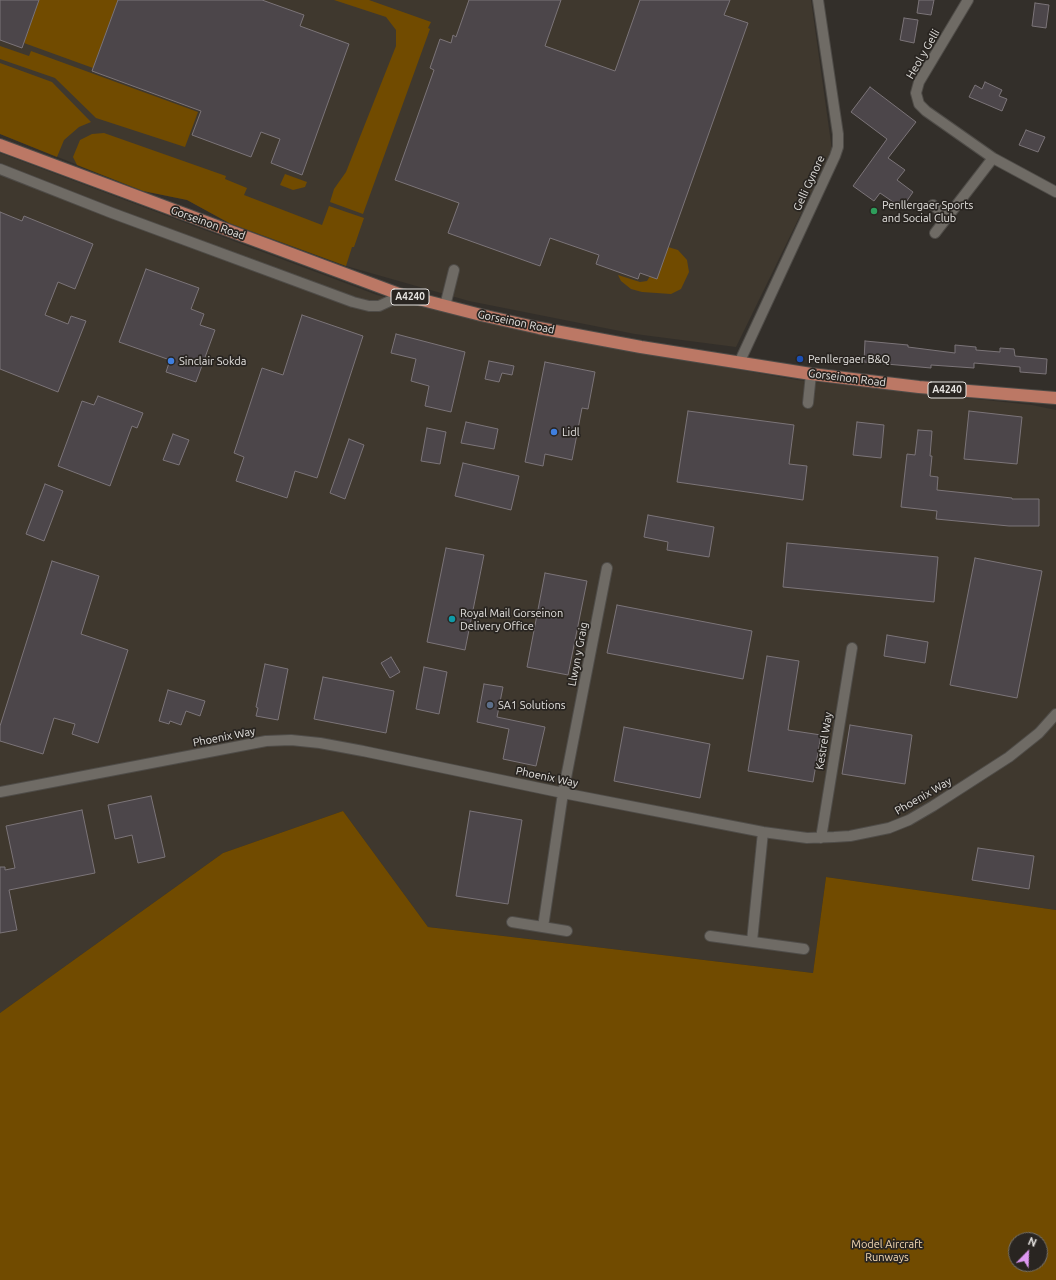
<!DOCTYPE html>
<html>
<head>
<meta charset="utf-8">
<style>
	body { margin:0 }
	#map { position:relative; width:1056px; height:1280px; overflow:hidden; background:#332f2a; font-family:Ubuntu,sans-serif }
	canvas { display:block }
	.north { position:absolute; left:1008px; top:1232px; width:40px; height:40px; box-sizing:border-box; background:#292521; border:1px solid #74716d; border-radius:50%; rotate:23deg; font-size:11px; font-weight:700; line-height:16px; text-align:center; color:#e5e3e0 }
	.north::after { content:''; display:block; margin:auto; width:14px; height:18px; background:#de98f2; clip-path:polygon(50% 0,100% 100%,50% 72%,0 100%) }
</style>
</head>
<body>
<div id="map">
<canvas width="1056" height="1280"></canvas>
<div class="north">N</div>
</div>
<script>
const g = document.querySelector('canvas').getContext('2d');
g.lineJoin = 'round';
function fillPath(path, color) {
  g.fillStyle = color;
  g.fill(path, 'evenodd');
}
function toPath(rows) {
  const path = new Path2D();
  for (const r of rows) {
    path.moveTo(r[0], r[1]);
    for (let i = 2; i < r.length; i += 2) path.lineTo(r[i], r[i + 1]);
  }
  return path;
}
function trace(path, color, width, dash) {
  g.strokeStyle = color;
  g.lineWidth = width;
  g.lineCap = dash ? 'butt' : 'round';
  g.setLineDash(dash || []);
  g.stroke(path);
}
function write(font, color, halo, rows, align = 'center') {
  g.font = font + ' Ubuntu,sans-serif';
  g.lineWidth = 3.5;
  g.setLineDash([]);
  g.textBaseline = 'middle';
  g.strokeStyle = halo;
  g.fillStyle = color;
  for (const [text, x, y, turn = 0] of rows) {
    g.save();
    g.translate(x, y);
    g.rotate((+turn || 0) * Math.PI / 180);
    g.textAlign = isNaN(turn) ? turn : align;
    if (halo) g.strokeText(text, 0, 0);
    g.fillText(text, 0, 0);
    g.restore();
  }
}
const built = toPath([
	[0,0,811,0,832,150,736,347,635,334,469,301,346,266,229,223,187,200,143,191,0,134],
	[0,153,377,295,413,304,551,336,797,380,1032,405,1056,410,1056,910,826,877,813,973,428,927,343,811,223,853,0,1013]
]);
const green = toPath([
	[39,0,118,0,93,68,24,43],
	[334,0,369,0,431,22,428,28,430,29,363,214,330,202,334,189,346,172,396,46,396,30,386,17],
	[0,46,29,56,31,51,198,112,185,147,96,118,55,78,0,59],
	[0,63,52,82,91,122,79,127,64,140,57,157,0,134],
	[104,133,226,176,225,179,247,188,244,195,322,225,329,206,364,218,354,247,352,247,346,266,229,223,187,200,143,191,77,165,73,157,80,140,92,134],
	[285,174,307,182,305,187,293,190,280,185],
	[668,247,678,250,687,260,689,272,681,289,671,294,642,292,631,289,621,281,618,275,640,282,647,281],
	[343,811,428,927,813,973,826,877,1056,910,1056,1280,0,1280,0,1013,223,853],
	[1016,1240,1040,1240,1040,1264,1016,1264]
]);
const building = toPath([
	[0,0,39,0,22,48,0,40,0,0],
	[118,0,262,0,304,15,300,26,349,44,302,175,271,163,280,139,261,132,251,157,192,135,201,111,92,71,118,0],
	[469,0,561,0,545,46,615,71,640,0,730,0,724,15,748,23,657,279,640,273,638,279,596,264,599,255,550,238,540,266,448,233,459,203,395,180,434,70,430,68,440,39,451,43,453,35,456,37,469,0],
	[919,0,934,0,931,15,917,13,919,0],
	[1035,3,1049,5,1046,28,1032,26,1035,3],
	[904,18,918,20,914,43,900,40,904,18],
	[985,82,1002,90,999,96,1007,99,1002,111,969,97,975,85,982,89,985,82],
	[870,87,916,122,888,158,905,170,897,180,913,192,902,208,880,193,874,201,853,186,887,139,851,112,870,87],
	[1026,130,1045,137,1038,152,1019,145,1026,130],
	[0,212,22,221,24,216,93,244,75,289,58,282,45,315,68,324,71,316,86,321,58,392,0,369,0,212],
	[146,269,199,288,191,309,204,314,200,325,215,330,196,382,166,372,170,360,119,342,146,269],
	[302,315,363,336,317,478,295,471,287,498,236,481,244,457,234,453,262,368,283,375,302,315],
	[396,334,465,352,451,412,425,406,429,386,411,381,416,359,391,353,396,334],
	[865,341,908,345,908,347,955,353,955,345,976,347,976,350,1000,352,1000,348,1014,349,1015,356,1047,359,1046,374,1020,372,1020,367,974,363,974,368,931,365,931,368,864,362,865,341],
	[489,361,514,366,512,375,502,373,499,382,485,379,489,361],
	[545,362,595,372,588,409,582,408,572,460,545,454,543,466,525,462,545,362],
	[98,396,143,413,137,428,132,426,110,486,58,466,82,401,94,405,98,396],
	[688,411,794,425,789,464,807,466,803,500,677,482,688,411],
	[969,411,1022,417,1017,464,964,459,969,411],
	[466,422,498,429,494,449,461,443,466,422],
	[857,422,884,425,881,458,853,455,857,422],
	[427,428,446,432,440,464,421,461,427,428],
	[918,430,932,431,930,456,932,456,930,476,938,477,937,490,1012,498,1012,499,1039,499,1039,526,1009,526,936,519,937,511,901,507,907,454,915,455,918,430],
	[173,434,189,440,179,465,163,460,173,434],
	[349,439,364,445,345,499,330,493,349,439],
	[463,463,519,476,511,510,455,496,463,463],
	[45,484,63,491,44,541,26,534,45,484],
	[648,515,714,527,709,557,667,550,668,542,644,537,648,515],
	[787,543,938,557,934,602,783,587,787,543],
	[446,548,484,555,465,650,427,642,446,548],
	[975,558,1042,571,1017,698,950,685,975,558],
	[52,561,99,576,81,634,128,650,98,743,72,734,75,724,54,718,43,754,0,741,0,726,52,561],
	[545,573,587,581,568,675,527,667,545,573],
	[617,605,752,631,743,679,607,653,617,605],
	[887,635,928,642,925,663,884,656,887,635],
	[767,656,799,661,788,730,821,735,813,782,748,771,767,656],
	[391,657,400,672,390,678,381,663,391,657],
	[265,664,288,669,278,720,256,716,258,708,256,707,265,664],
	[424,667,447,672,439,714,416,709,424,667],
	[323,677,394,691,386,733,314,719,323,677],
	[484,684,503,687,497,717,545,727,536,766,503,759,509,729,477,722,484,684],
	[168,690,205,701,200,716,186,711,181,725,170,721,169,724,159,721,168,690],
	[850,725,912,735,905,784,842,774,850,725],
	[624,727,710,744,700,798,614,781,624,727],
	[151,796,165,857,138,863,132,835,115,839,108,805,151,796],
	[82,810,95,873,9,890,17,930,0,933,0,867,5,867,5,870,15,868,6,826,82,810],
	[470,811,522,820,508,904,456,896,470,811],
	[978,848,1034,856,1029,889,972,880,978,848]
]);
const street = toPath([
	[968,0,919,82,916,93,919,104,926,111,993,158,1056,192],
	[0,169,112,213,353,302,369,306,379,306,392,300,399,294],
	[933,205,947,217],
	[935,233,993,158],
	[445,306,454,270],
	[739,363,835,156,838,147,838,134,818,0],
	[808,403,811,374],
	[0,792,266,741,291,740,320,743,363,751,563,793,763,832,807,838,834,837,850,836,889,828,909,820,933,806,1009,757,1039,733,1056,714],
	[821,838,852,648],
	[512,922,567,931],
	[543,927,563,793,607,568],
	[710,936,804,949],
	[752,941,763,832]
]);
const primary = toPath([
	[0,145,399,294,481,315,539,328,641,347,811,374,919,387,1056,398]
]);
const markers = [
	[874,211,4,"#2e9e5b"],
	[800,359,4,"#1a4fb4"],
	[171,361,4,"#3f7fe0"],
	[554,432,4,"#3f7fe0"],
	[452,619,4,"#0f9aa8"],
	[490,705,4,"#5c6f8a"]
];
const shields = [
	[410,297,38],
	[947,390,38]
];
const shieldNames = [
	["A4240",410,297],
	["A4240",947,390]
];
const streetNames = [
	["Heol y Gelli",923,54,-60],
	["Gelli Gynore",809,183,-65],
	["Gorseinon Road",208,223,20],
	["Gorseinon Road",516,322,12],
	["Gorseinon Road",847,378,7],
	["Llwyn y Graig",578,654,-79],
	["Phoenix Way",224,737,-11],
	["Kestrel Way",824,741,-81],
	["Phoenix Way",547,777,12],
	["Phoenix Way",923,796,-30]
];
const poiNames = [
	["Penllergaer Sports",882,205],
	["and Social Club",882,218],
	["Penllergaer B&Q",808,359],
	["Sinclair Sokda",179,361],
	["Lidl",562,432],
	["Royal Mail Gorseinon",460,613],
	["Delivery Office",460,626],
	["SA1 Solutions",498,705]
];
const parkNames = [
	["Model Aircraft",887,1244],
	["Runways",887,1257]
];
fillPath(built, '#3f382e');
fillPath(green, '#714b00');
fillPath(building, '#4c464a');
trace(building, '#7b7478', 1);
trace(street, '#4f4c48', 12);
trace(primary, '#4f4c48', 14);
trace(street, '#6f6b65', 10);
trace(primary, '#bc7865', 12);
for (const [x, y, r, color] of markers) {
  const dot = new Path2D();
  dot.arc(x, y, r, 0, 2 * Math.PI);
  g.fillStyle = color;
  g.fill(dot);
  trace(dot, '#292521', 1.5);
}
for (const [x, y, w] of shields) {
  const box = new Path2D();
  box.roundRect(x - w / 2, y - 8, w, 16, 3);
  g.fillStyle = '#292521';
  g.fill(box);
  trace(box, '#e5e3e0', 1);
}
write('bold 10px', '#e5e3e0', null, shieldNames);
write('11px', '#e5e3e0', '#292521', streetNames);
write('11px', '#e5e3e0', '#292521', poiNames, 'left');
write('11px', '#f5dab4', '#292521', parkNames);
</script>
</body>
</html>
